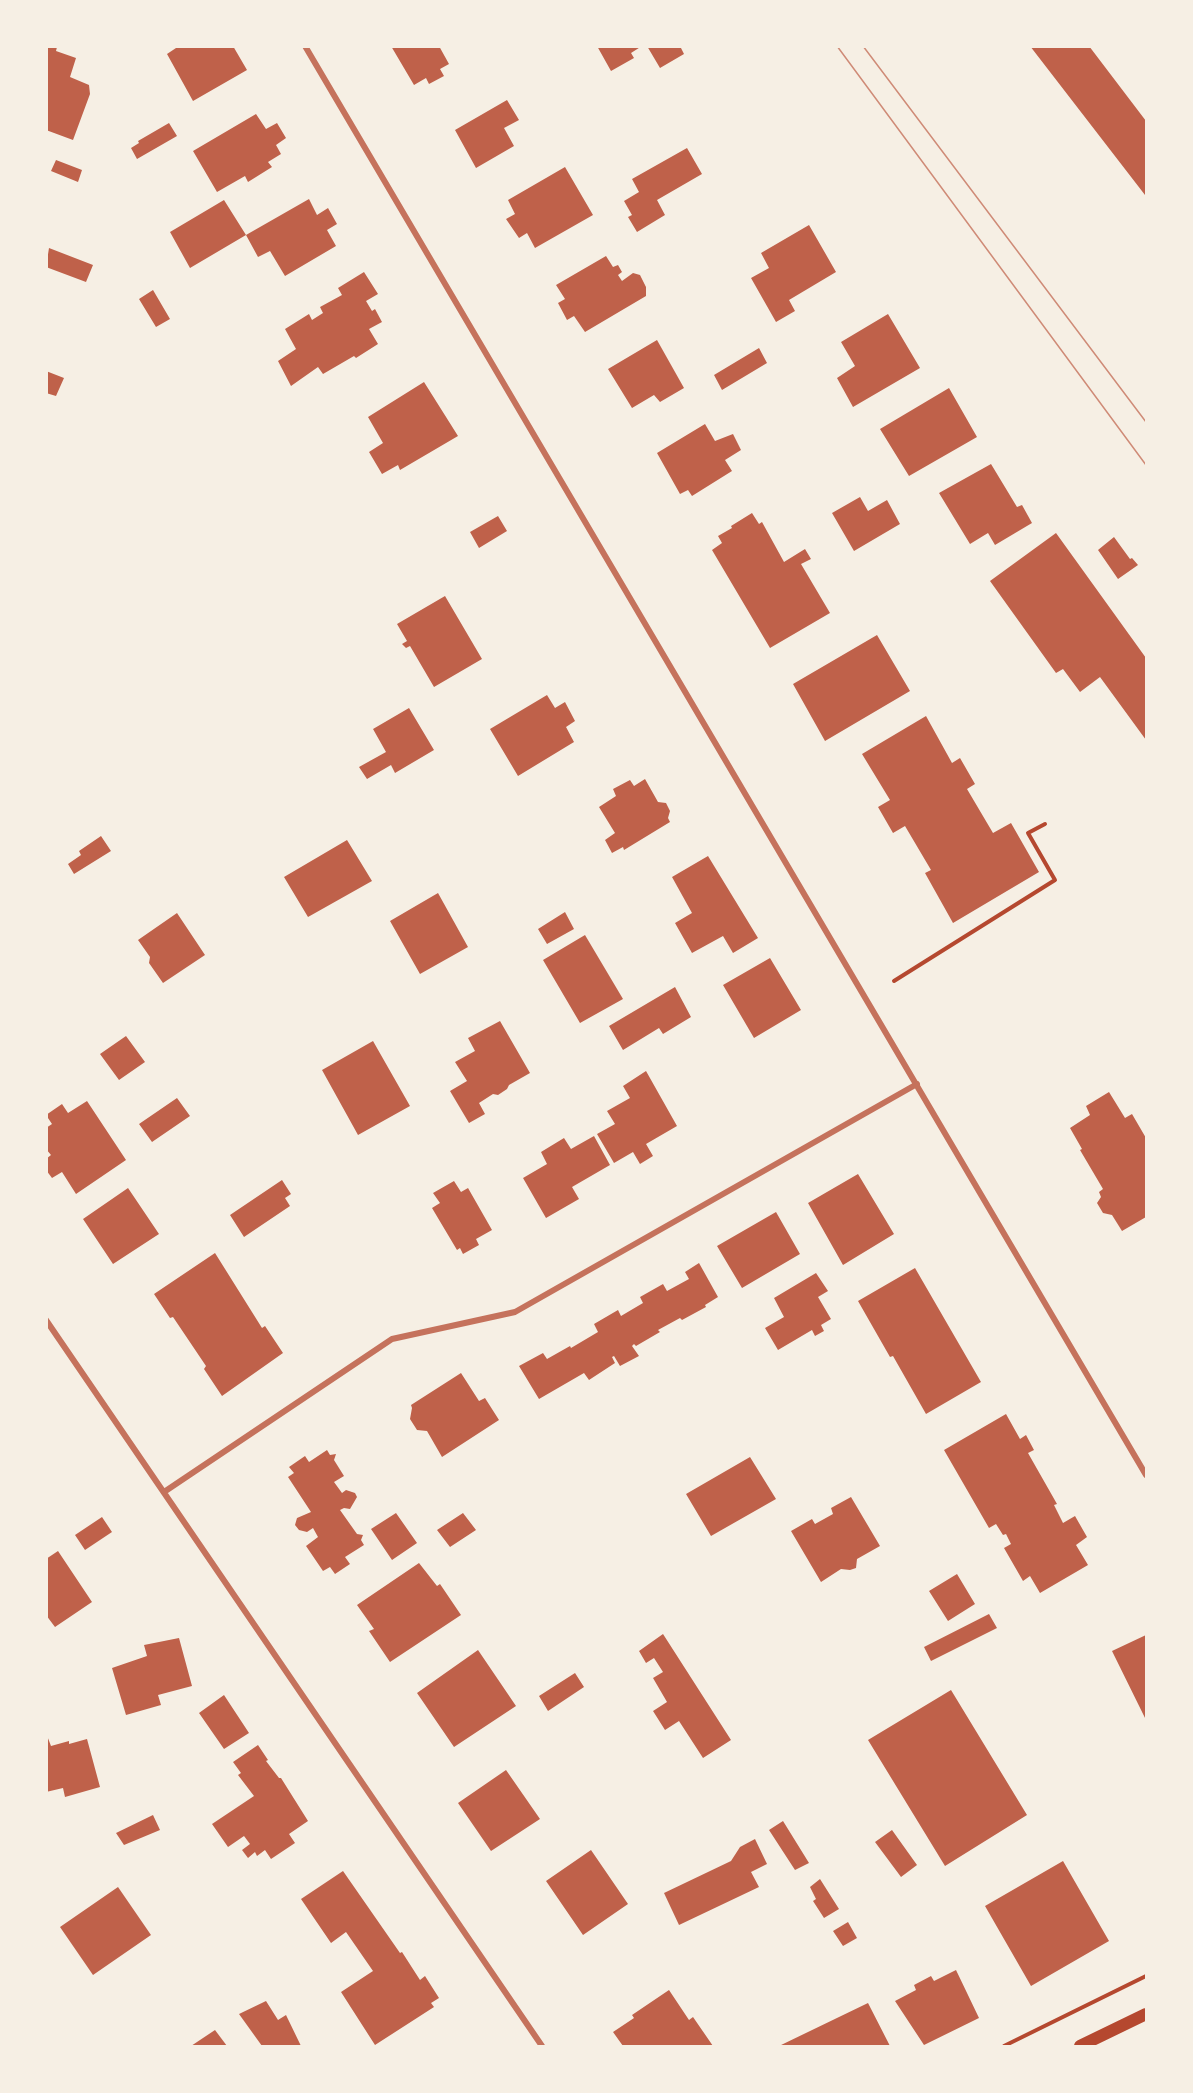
<!DOCTYPE html>
<html>
<head>
<meta charset="utf-8">
<style>
	body { margin:0 }
	#map { position:relative; width:1193px; height:2093px; overflow:hidden; background:#f6efe4; font-family:Signika,sans-serif }
	canvas { display:block }
	.frame { position:absolute; inset:0; border:48px solid #f6efe4; pointer-events:none }
</style>
</head>
<body>
<div id="map">
<canvas width="1193" height="2093"></canvas>
<div class="frame"></div>
</div>
<script>
const g = document.querySelector('canvas').getContext('2d');
g.lineJoin = 'round';
function fillPath(path, color) {
  g.fillStyle = color;
  g.fill(path, 'evenodd');
}
function toPath(rows) {
  const path = new Path2D();
  for (const r of rows) {
    path.moveTo(r[0], r[1]);
    for (let i = 2; i < r.length; i += 2) path.lineTo(r[i], r[i + 1]);
  }
  return path;
}
function trace(path, color, width, dash) {
  g.strokeStyle = color;
  g.lineWidth = width;
  g.lineCap = dash ? 'butt' : 'round';
  g.setLineDash(dash || []);
  g.stroke(path);
}
const building = toPath([
	[46,46,57,47,56,51,76,58,70,77,89,85,90,94,73,140,46,130],
	[179,46,233,46,247,70,193,101,167,54],
	[391,46,439,46,449,64,440,69,444,76,429,84,426,78,414,85],
	[597,46,642,46,631,53,634,58,611,71],
	[647,46,680,46,684,54,660,68],
	[1030,46,1089,46,1146,121,1146,193,1145,195],
	[507,100,519,120,504,128,514,146,476,168,455,130],
	[256,114,266,129,277,123,286,138,276,145,281,154,268,162,272,167,248,182,245,176,217,192,193,151],
	[169,123,177,136,137,159,131,148,139,143,138,141],
	[687,148,702,174,657,200,665,215,637,232,628,217,632,215,624,201,639,192,632,179],
	[56,160,82,170,78,182,51,171],
	[565,167,593,215,535,248,527,233,519,238,506,219,515,214,508,200],
	[309,199,317,215,328,208,337,224,327,230,336,246,285,276,270,251,258,257,246,235,190,268,170,232,224,200,246,235],
	[809,225,836,272,789,300,795,311,776,322,751,278,769,268,761,253],
	[49,248,93,265,86,282,46,267],
	[606,256,613,267,618,265,622,272,618,275,622,281,633,273,640,275,646,287,646,296,585,332,574,316,567,320,558,303,565,299,556,285],
	[364,272,378,294,366,301,372,311,375,309,382,322,369,329,378,344,356,358,354,356,323,374,318,367,291,386,278,361,296,349,285,329,309,314,312,320,323,313,320,307,342,295,338,288],
	[153,290,170,319,156,327,139,299],
	[888,314,920,368,853,407,837,378,855,366,841,342],
	[657,340,684,388,660,402,654,395,632,408,608,369],
	[759,348,767,363,722,390,714,375],
	[46,371,64,378,56,396,46,393],
	[424,382,458,436,400,470,398,465,382,474,369,452,383,443,368,417],
	[949,388,977,437,909,476,880,429],
	[705,424,715,441,733,434,741,450,725,460,732,471,692,496,688,490,680,494,657,453],
	[991,464,1017,507,1022,505,1032,523,995,545,988,533,970,544,939,493],
	[860,497,868,511,887,500,900,524,854,551,832,513],
	[752,513,759,524,762,522,784,562,805,549,811,559,801,564,830,613,770,648,712,550,722,543,718,536,732,528,731,526],
	[498,516,507,531,479,548,470,532],
	[1056,533,1146,658,1146,740,1100,677,1080,692,1063,669,1056,673,990,581],
	[1114,537,1130,559,1132,558,1138,565,1118,579,1098,550],
	[445,596,482,659,434,687,410,646,406,648,402,644,407,641,397,624],
	[877,635,910,691,825,741,793,684],
	[547,695,555,708,565,702,575,721,566,727,574,742,518,776,490,729],
	[409,708,434,750,395,773,391,765,367,779,359,767,386,752,373,729],
	[926,716,952,763,960,758,975,784,967,789,993,833,1011,823,1039,872,953,923,925,873,931,870,905,826,893,833,878,807,890,800,862,754],
	[645,779,658,802,666,803,670,811,668,818,670,822,624,850,623,847,612,853,605,840,615,833,599,807,616,796,613,789,630,780,634,786],
	[101,836,111,851,74,874,68,864,81,855,79,851],
	[347,840,372,881,308,917,284,877],
	[708,856,758,938,733,953,723,936,692,953,675,923,692,913,672,877],
	[438,893,468,947,420,974,390,921],
	[565,912,574,929,547,944,538,929],
	[177,913,205,955,163,983,149,963,150,957,138,940],
	[585,935,623,999,580,1023,543,960],
	[770,958,801,1010,754,1038,723,985],
	[675,987,691,1017,663,1034,659,1028,623,1050,609,1026],
	[500,1021,530,1073,509,1085,507,1089,498,1095,493,1094,479,1103,485,1114,469,1123,450,1091,467,1081,455,1062,475,1051,468,1038],
	[126,1036,145,1062,119,1080,100,1054],
	[373,1041,410,1106,358,1135,322,1070],
	[646,1071,677,1126,646,1144,653,1156,640,1164,633,1152,614,1163,597,1134,615,1124,607,1111,630,1098,623,1086],
	[1109,1092,1125,1118,1132,1114,1146,1138,1146,1217,1122,1231,1112,1215,1103,1213,1097,1203,1101,1197,1099,1192,1103,1189,1080,1150,1082,1149,1070,1128,1090,1115,1086,1106],
	[177,1098,190,1116,152,1142,139,1124],
	[87,1101,126,1160,76,1194,62,1172,52,1178,46,1170,46,1159,51,1155,46,1149,46,1128,52,1124,46,1115,62,1104,68,1113],
	[594,1136,610,1165,572,1187,579,1199,546,1218,523,1178,547,1164,541,1152,564,1138,571,1149],
	[858,1174,894,1234,843,1265,808,1203],
	[282,1180,291,1194,285,1198,290,1206,244,1237,230,1215],
	[454,1181,461,1192,468,1188,492,1230,476,1239,479,1245,463,1254,460,1248,457,1250,432,1208,440,1203,433,1193],
	[128,1188,159,1234,113,1264,83,1219],
	[776,1212,800,1254,742,1288,717,1246],
	[215,1253,262,1328,265,1326,283,1353,222,1396,204,1369,206,1366,173,1317,170,1318,154,1294],
	[699,1263,718,1297,705,1305,706,1307,682,1320,680,1318,658,1330,660,1332,636,1346,634,1344,632,1346,639,1356,620,1366,614,1356,612,1357,615,1363,589,1380,584,1373,539,1399,519,1366,543,1353,547,1359,570,1346,571,1348,598,1332,594,1324,618,1310,621,1316,643,1303,640,1297,663,1284,667,1291,689,1279,685,1272],
	[915,1268,981,1382,926,1414,893,1356,890,1357,858,1301],
	[816,1273,828,1291,818,1297,831,1319,821,1325,824,1331,815,1336,812,1330,778,1350,765,1328,784,1317,774,1298],
	[461,1373,479,1401,485,1398,499,1420,442,1457,427,1431,417,1430,410,1419,412,1408,411,1405],
	[1006,1414,1020,1439,1026,1435,1034,1450,1028,1453,1057,1504,1054,1505,1063,1523,1075,1516,1087,1537,1076,1545,1088,1565,1040,1593,1030,1576,1023,1581,1004,1548,1011,1544,1006,1534,1003,1535,996,1524,989,1528,944,1450],
	[327,1450,330,1455,336,1454,334,1460,344,1476,334,1482,342,1493,346,1490,355,1493,357,1497,350,1509,344,1508,340,1510,357,1534,363,1535,361,1540,364,1545,345,1557,350,1564,335,1574,330,1567,323,1571,306,1546,318,1537,313,1528,307,1532,299,1530,295,1525,297,1518,311,1512,288,1477,294,1473,289,1467,305,1456,309,1462],
	[750,1457,776,1499,711,1536,686,1494],
	[851,1497,880,1546,857,1559,856,1568,850,1570,841,1569,821,1582,791,1531,812,1519,815,1524,833,1514,831,1508],
	[396,1513,417,1543,392,1560,371,1529],
	[463,1513,476,1530,450,1547,437,1530],
	[102,1517,112,1532,85,1550,75,1535],
	[58,1551,92,1602,55,1627,46,1615,46,1559],
	[419,1563,437,1586,440,1584,461,1615,390,1662,369,1631,374,1629,357,1605],
	[957,1574,975,1604,948,1621,929,1591],
	[989,1614,997,1628,931,1661,924,1647],
	[663,1634,731,1740,703,1758,679,1721,665,1730,653,1711,667,1702,653,1678,663,1672,654,1658,646,1663,639,1651],
	[1146,1635,1146,1720,1112,1651],
	[179,1638,192,1686,158,1695,161,1705,126,1715,112,1668,147,1656,144,1645],
	[478,1650,516,1706,454,1747,417,1693],
	[575,1673,584,1687,548,1711,539,1696],
	[951,1690,1027,1815,945,1866,868,1740],
	[224,1695,249,1733,224,1749,199,1713],
	[46,1733,51,1746,69,1741,69,1744,87,1739,100,1787,65,1797,63,1788,46,1792],
	[258,1745,268,1760,266,1761,279,1778,281,1778,308,1821,289,1834,295,1843,271,1859,265,1850,257,1856,255,1852,248,1858,242,1850,250,1844,244,1836,228,1847,212,1824,254,1796,238,1775,241,1773,233,1762],
	[506,1770,540,1819,491,1851,458,1803],
	[153,1815,160,1830,124,1845,116,1833],
	[783,1821,809,1863,795,1870,769,1830],
	[892,1830,917,1865,901,1877,875,1842],
	[755,1839,767,1864,751,1872,759,1887,679,1925,664,1893,731,1861,740,1847],
	[591,1850,628,1904,583,1935,546,1881],
	[1063,1861,1109,1941,1031,1986,985,1906],
	[343,1871,400,1953,402,1952,420,1980,425,1976,439,1998,431,2003,434,2007,375,2045,341,1992,373,1971,346,1932,331,1943,301,1899],
	[820,1879,839,1909,824,1918,813,1901,816,1899,810,1887],
	[118,1887,151,1935,93,1975,60,1927],
	[848,1922,857,1938,843,1946,833,1931],
	[956,1970,979,2018,924,2045,895,2001,916,1990,914,1985,931,1976,934,1981],
	[669,1990,689,2020,693,2017,713,2046,623,2046,613,2032,634,2018,632,2015],
	[266,2001,278,2020,286,2015,301,2046,262,2046,239,2014],
	[868,2003,890,2046,779,2046],
	[215,2030,227,2046,191,2046]
]);
const path = toPath([
	[894,981,1055,880,1028,833,1045,824],
	[1004,2046,1146,1976]
]);
const minor = toPath([
	[305,46,1146,1475],
	[46,1320,542,2046],
	[164,1492,392,1339,515,1312,917,1084]
]);
const secondary = toPath([
	[1080,2046,1146,2014]
]);
const tram = toPath([
	[837,46,1146,465],
	[863,46,1146,422]
]);
fillPath(building, '#bf614a');
trace(path, '#b5482f', 4);
trace(minor, '#c5725c', 6);
trace(secondary, '#b5482f', 12);
trace(tram, '#cf8b77', 1.5);
</script>
</body>
</html>
